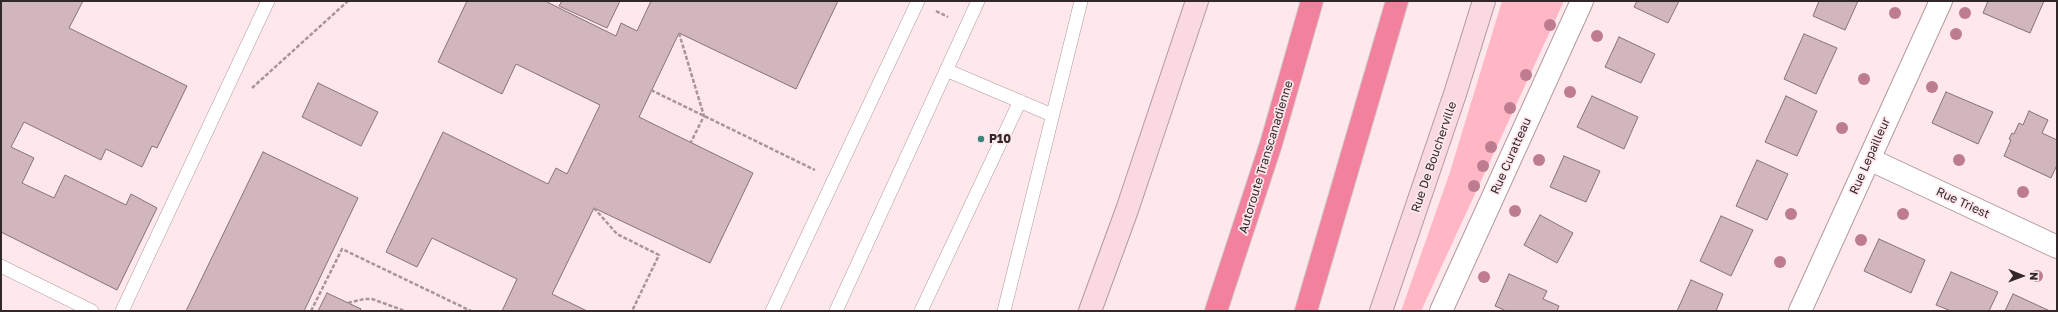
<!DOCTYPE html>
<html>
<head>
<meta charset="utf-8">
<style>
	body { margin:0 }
	#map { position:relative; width:2058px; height:312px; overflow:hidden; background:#fee8ec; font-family:"Golos Text",sans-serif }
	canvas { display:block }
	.frame { position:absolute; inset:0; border:2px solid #32282a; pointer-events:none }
	.north { position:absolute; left:2002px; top:256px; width:40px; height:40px; -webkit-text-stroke:3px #fee8ec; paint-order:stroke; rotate:91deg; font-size:11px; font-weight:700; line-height:16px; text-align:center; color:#32282a }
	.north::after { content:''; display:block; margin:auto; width:14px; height:18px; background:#32282a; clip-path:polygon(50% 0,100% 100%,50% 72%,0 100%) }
</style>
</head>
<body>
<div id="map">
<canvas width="2058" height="312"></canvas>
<div class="frame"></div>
<div class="north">N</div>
</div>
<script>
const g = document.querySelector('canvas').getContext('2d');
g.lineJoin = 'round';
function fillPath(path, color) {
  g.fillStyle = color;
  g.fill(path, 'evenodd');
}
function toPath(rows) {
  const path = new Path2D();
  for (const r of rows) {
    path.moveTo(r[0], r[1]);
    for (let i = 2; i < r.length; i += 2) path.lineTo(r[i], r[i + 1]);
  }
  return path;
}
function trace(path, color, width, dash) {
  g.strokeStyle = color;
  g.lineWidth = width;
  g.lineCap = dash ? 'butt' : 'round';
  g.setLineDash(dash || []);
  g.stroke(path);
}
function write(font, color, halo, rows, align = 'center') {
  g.font = font + ' "Golos Text",sans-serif';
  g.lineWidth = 3.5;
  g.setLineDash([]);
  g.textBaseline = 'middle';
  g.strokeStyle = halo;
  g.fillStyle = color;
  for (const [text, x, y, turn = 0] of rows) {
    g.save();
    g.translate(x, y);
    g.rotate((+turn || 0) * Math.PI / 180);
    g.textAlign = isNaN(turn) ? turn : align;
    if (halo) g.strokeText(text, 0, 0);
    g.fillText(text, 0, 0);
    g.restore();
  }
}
const green = toPath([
	[1502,1,1564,1,1421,311,1401,311,1450,172]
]);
const building = toPath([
	[1,1,83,1,69,28,187,86,157,148,152,146,142,167,106,149,101,160,24,122,11,147,34,158,22,183,54,198,65,175,126,205,131,194,157,208,117,290,1,232,1,1],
	[467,1,548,1,547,2,616,36,621,23,637,31,651,1,838,1,796,89,679,33,639,117,753,173,710,263,594,208,552,294,587,311,502,311,517,279,432,238,417,267,386,252,443,132,548,184,556,168,567,174,600,105,516,64,502,94,438,62,467,1],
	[562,1,620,1,607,28,559,6,562,1],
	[1637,1,1679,1,1668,23,1634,7,1637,1],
	[1819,1,1858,1,1845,30,1813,16,1819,1],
	[1988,1,2044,1,2030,33,1983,13,1988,1],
	[1804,34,1837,48,1816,94,1784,79,1804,34],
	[1619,37,1655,54,1641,83,1605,67,1619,37],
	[318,83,378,112,361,146,302,117,318,83],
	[1946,92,1993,112,1978,144,1932,123,1946,92],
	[1592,96,1638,117,1624,149,1577,127,1592,96],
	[1786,96,1817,111,1797,156,1765,142,1786,96],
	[2029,111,2048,120,2042,133,2057,140,2057,165,2051,178,2004,156,2011,140,2009,139,2012,133,2014,134,2019,123,2023,125,2029,111],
	[263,152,358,198,304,311,186,311,263,152],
	[1564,156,1600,171,1586,202,1550,187,1564,156],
	[1757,160,1788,174,1767,220,1736,206,1757,160],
	[1540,215,1573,233,1557,263,1524,245,1540,215],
	[1721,216,1753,230,1731,276,1700,261,1721,216],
	[1879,239,1925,260,1911,293,1864,271,1879,239],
	[1951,272,1998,292,1989,311,1951,311,1936,305,1951,272],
	[1509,274,1547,291,1543,299,1559,306,1557,311,1506,311,1495,306,1509,274],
	[1691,280,1723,294,1716,311,1677,311,1691,280],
	[327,293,361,309,360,311,318,311,327,293],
	[2013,294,2050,311,2005,311,2013,294]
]);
const path = toPath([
	[936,11,948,17],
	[679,33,704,116,691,142],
	[252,88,348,1],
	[651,90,815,170],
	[594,208,617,234,659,255,632,311],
	[348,303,364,299,372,299,405,311],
	[311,311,342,249,471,311]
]);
const service = toPath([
	[946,70,1052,115],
	[1,266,92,311],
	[122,311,268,1],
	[772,311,918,1],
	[836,311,978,1],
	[921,311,1020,101],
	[1004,311,1081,1]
]);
const minor = toPath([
	[1869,159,2057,247],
	[1441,311,1582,1],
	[1800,311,1941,1]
]);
const secondary = toPath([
	[1090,311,1127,210,1197,1],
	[1381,311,1455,94,1484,1]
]);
const motorway = toPath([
	[1216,311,1271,144,1312,1],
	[1306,311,1397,1]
]);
const trees = [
	[1895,13],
	[1965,13],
	[1550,25],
	[1956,34],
	[1597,36],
	[1526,75],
	[1864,79],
	[1932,87],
	[1570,92],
	[1510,108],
	[1842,128],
	[1491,147],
	[1539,160],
	[1959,160],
	[1483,166],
	[1474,186],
	[2023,192],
	[1515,211],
	[1791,214],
	[1903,214],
	[1861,240],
	[1780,262],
	[2037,276],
	[1484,277]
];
const markers = [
	[981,139,4,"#3e847c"]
];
const poiNames = [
	["P10",989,139]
];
const streetNames = [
	["Rue Curatteau",1511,156,-66],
	["Rue Lepailleur",1870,156,-66],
	["Autoroute Transcanadienne",1266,157,-73],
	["Rue De Boucherville",1434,157,-71],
	["Rue Triest",1963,203,25]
];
fillPath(green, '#ffb7c6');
fillPath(building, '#d1b7bc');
trace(building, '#887175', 1);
trace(service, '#b2999d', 14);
trace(minor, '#b2999d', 24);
trace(secondary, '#b2999d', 24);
trace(motorway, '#d2d0d0', 24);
trace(path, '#a79699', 2.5, [4, 2]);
trace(service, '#fff', 13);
trace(minor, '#fff', 22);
trace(secondary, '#fbd9e2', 22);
trace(motorway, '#f2819d', 22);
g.fillStyle = '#bd7c90';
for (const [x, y] of trees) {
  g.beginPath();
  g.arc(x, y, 6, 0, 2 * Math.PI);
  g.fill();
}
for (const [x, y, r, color] of markers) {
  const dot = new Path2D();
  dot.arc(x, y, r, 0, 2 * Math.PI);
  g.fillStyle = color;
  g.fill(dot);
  trace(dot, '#fee8ec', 1.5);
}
write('bold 12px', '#32282a', '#fee8ec', poiNames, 'left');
write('12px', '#32282a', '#fee8ec', streetNames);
</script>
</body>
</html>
